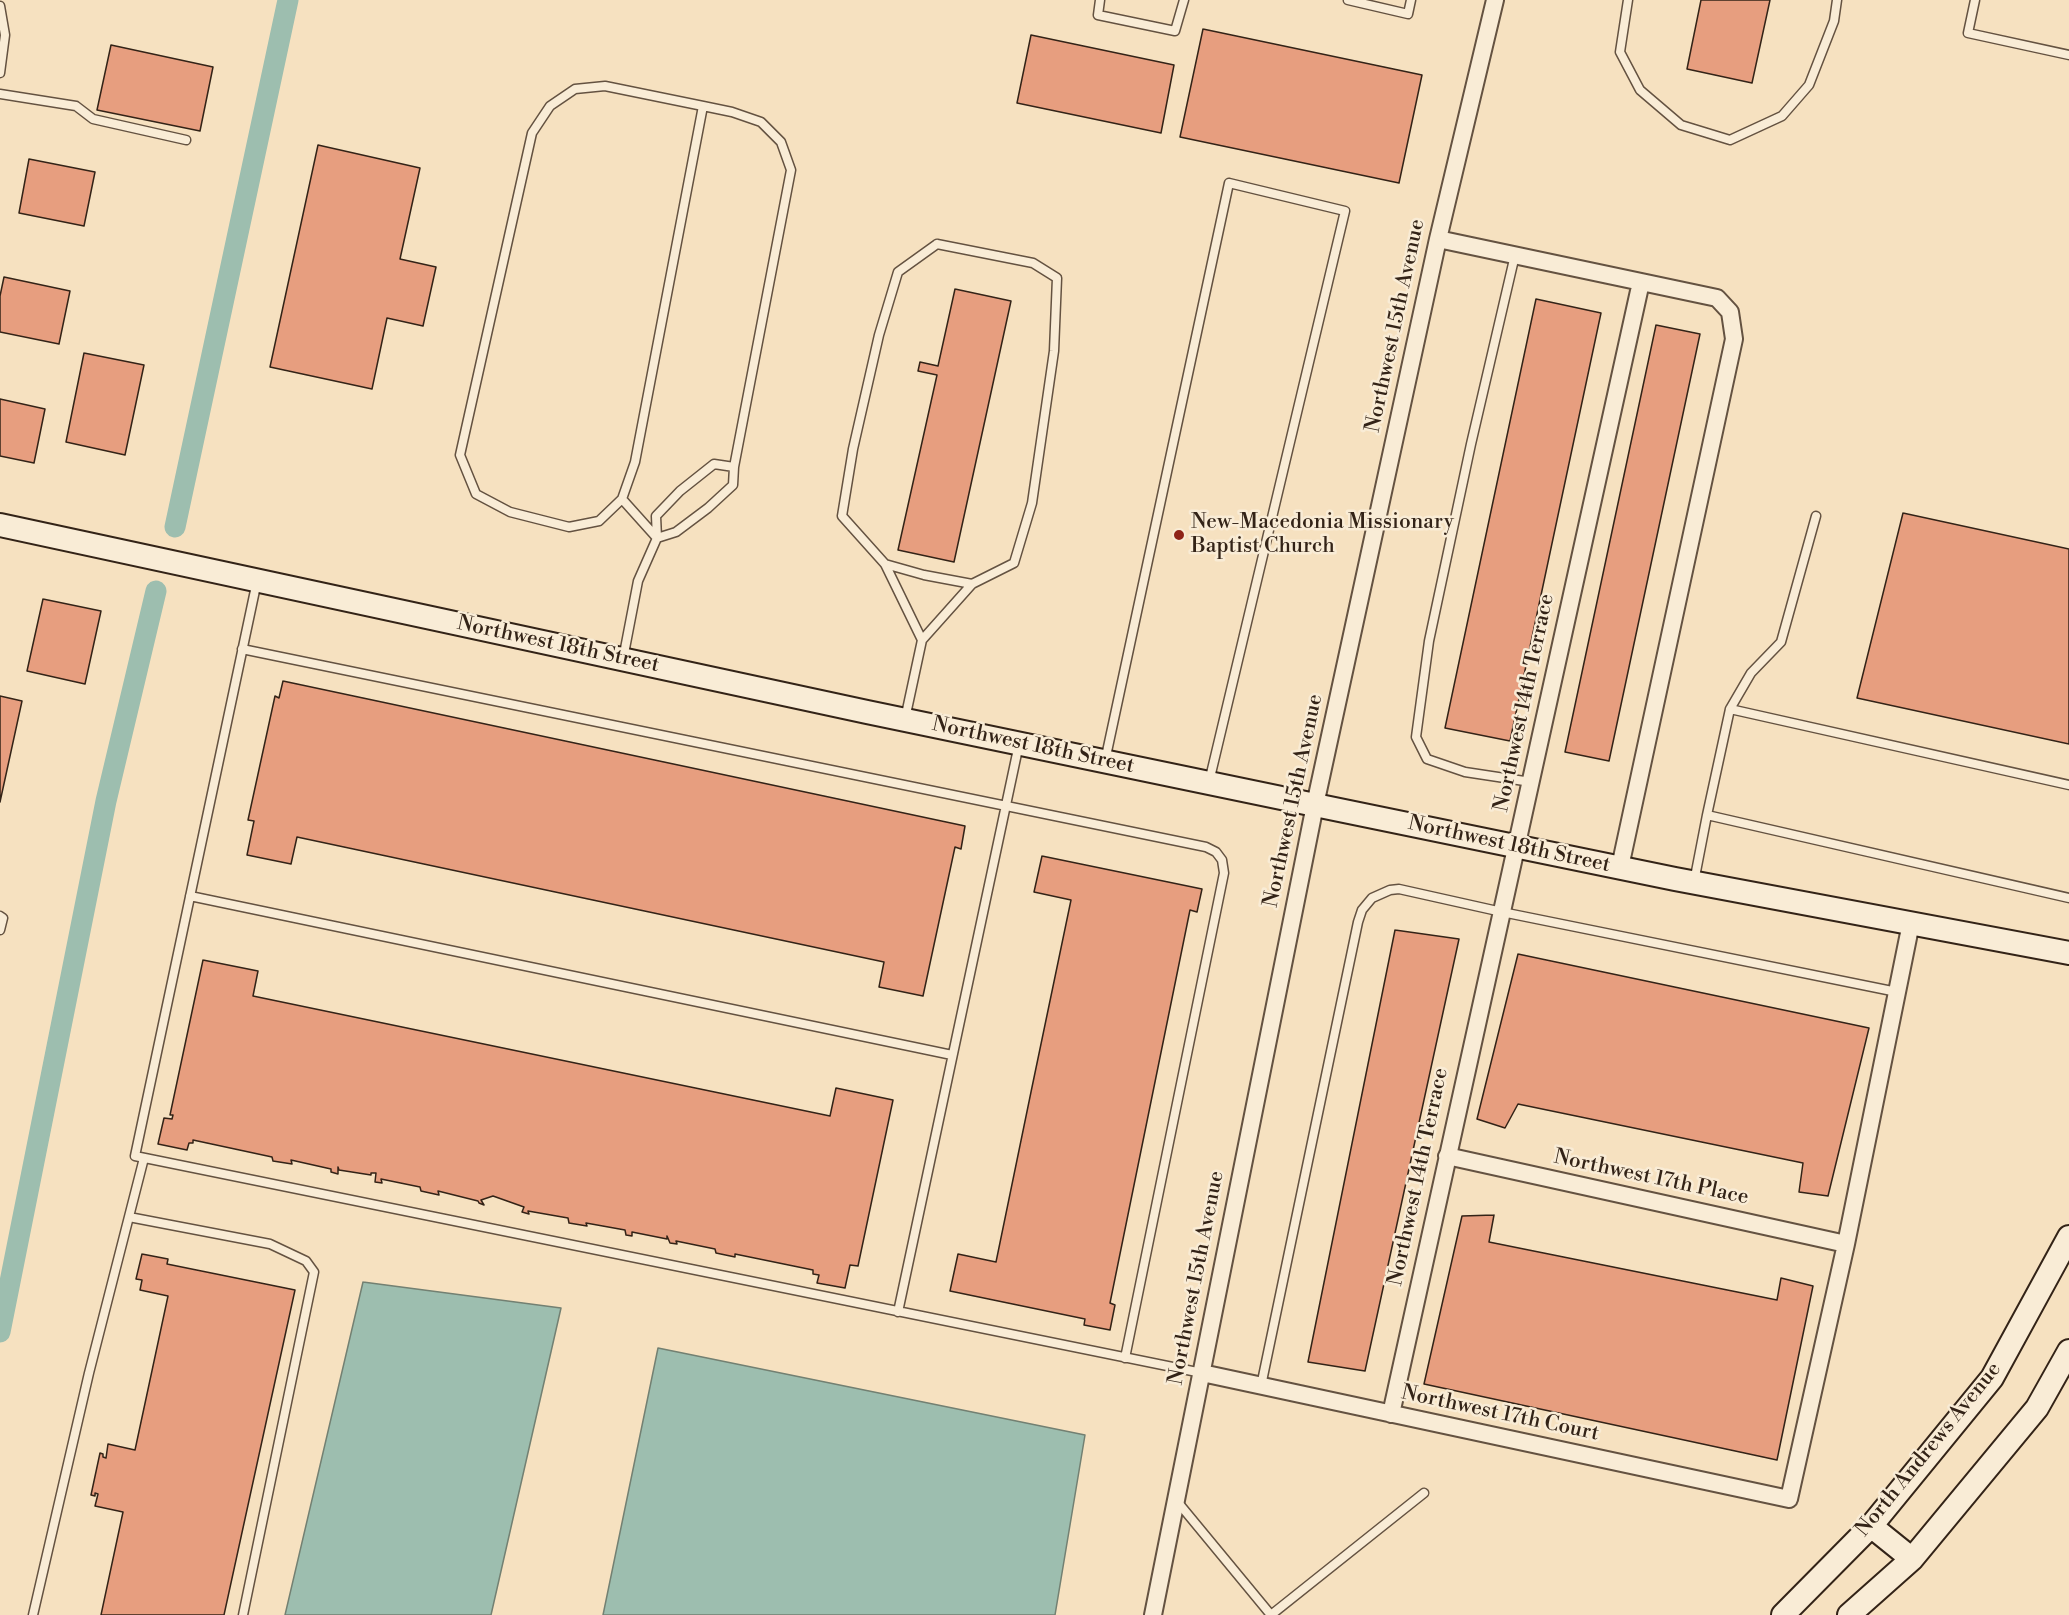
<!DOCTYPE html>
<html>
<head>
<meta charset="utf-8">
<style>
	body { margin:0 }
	canvas { display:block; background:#f6e1c0 }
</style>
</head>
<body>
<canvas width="2069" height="1615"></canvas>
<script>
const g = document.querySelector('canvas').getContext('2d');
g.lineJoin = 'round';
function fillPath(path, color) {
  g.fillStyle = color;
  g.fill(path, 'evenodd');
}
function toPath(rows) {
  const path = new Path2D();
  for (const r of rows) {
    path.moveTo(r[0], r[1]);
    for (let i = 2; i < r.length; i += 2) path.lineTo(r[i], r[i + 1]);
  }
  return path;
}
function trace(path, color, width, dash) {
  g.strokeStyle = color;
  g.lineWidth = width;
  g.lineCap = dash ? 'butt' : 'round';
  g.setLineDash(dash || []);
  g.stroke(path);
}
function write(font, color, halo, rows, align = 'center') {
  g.font = font + ' "Libre Bodoni",serif';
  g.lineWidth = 5;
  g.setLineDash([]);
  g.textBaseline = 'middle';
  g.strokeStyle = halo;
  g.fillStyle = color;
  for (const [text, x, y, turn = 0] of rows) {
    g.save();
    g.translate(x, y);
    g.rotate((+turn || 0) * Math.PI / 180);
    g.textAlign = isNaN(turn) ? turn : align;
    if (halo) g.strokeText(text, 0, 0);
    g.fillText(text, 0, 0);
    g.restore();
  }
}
const water = toPath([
	[363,1282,561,1308,491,1615,285,1615,363,1282],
	[658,1348,1085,1435,1055,1615,603,1615,658,1348]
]);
const canal = toPath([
	[175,527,288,0],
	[0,1332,106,801,156,591]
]);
const building = toPath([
	[1701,0,1770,0,1752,83,1687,69,1701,0],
	[1203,29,1422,75,1399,183,1180,137,1203,29],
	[1031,35,1174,65,1161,133,1017,103,1031,35],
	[111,45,213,67,200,131,97,110,111,45],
	[318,145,420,168,400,259,436,267,423,326,387,318,372,389,270,367,318,145],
	[29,159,95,172,84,226,19,213,29,159],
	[4,277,70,291,59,344,0,332,0,296,4,277],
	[955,289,1011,301,954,562,898,550,937,375,918,371,920,362,938,366,955,289],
	[1536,299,1601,313,1510,741,1445,728,1536,299],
	[1656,325,1700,334,1609,761,1565,752,1656,325],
	[84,353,144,365,125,455,66,442,84,353],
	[0,399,45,409,34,463,0,456,0,399],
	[1903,513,2069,549,2069,744,1857,698,1903,513],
	[43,599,101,611,85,684,27,671,43,599],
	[283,681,965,826,961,849,955,847,923,996,879,987,884,962,297,837,291,864,247,855,254,821,248,820,275,696,279,698,283,681],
	[0,696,22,701,0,802,0,696],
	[1042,856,1202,889,1197,912,1190,910,1110,1303,1115,1305,1110,1330,1084,1325,1085,1319,950,1291,958,1254,996,1262,1031,1092,1071,900,1034,892,1042,856],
	[1395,930,1459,939,1365,1371,1308,1362,1395,930],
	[1518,954,1869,1028,1828,1196,1799,1192,1803,1163,1518,1104,1505,1128,1477,1119,1518,954],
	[203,960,258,971,253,996,830,1116,836,1088,893,1100,858,1266,850,1265,845,1288,817,1283,819,1275,813,1274,813,1270,735,1254,735,1257,716,1253,715,1249,676,1241,677,1244,670,1243,667,1236,667,1239,632,1232,632,1236,626,1235,625,1230,586,1223,587,1226,569,1223,568,1218,528,1211,529,1214,522,1212,524,1207,493,1196,481,1200,484,1205,479,1203,478,1201,438,1191,439,1195,421,1191,420,1187,381,1179,382,1183,375,1182,376,1173,371,1173,371,1175,339,1170,338,1167,338,1174,331,1172,331,1169,291,1160,292,1164,273,1161,272,1157,193,1140,193,1143,189,1143,187,1150,158,1144,164,1118,172,1119,173,1115,170,1115,203,960],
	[1494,1215,1489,1242,1777,1300,1781,1278,1813,1286,1777,1460,1424,1384,1462,1216,1494,1215],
	[142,1254,168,1259,167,1264,295,1290,224,1615,101,1615,123,1512,95,1506,98,1494,95,1493,95,1496,91,1495,100,1453,103,1454,103,1457,106,1458,108,1444,135,1450,168,1296,140,1290,142,1280,136,1279,142,1254]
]);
const lane = toPath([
	[1100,0,1098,15,1175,31,1184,0],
	[1348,0,1408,14,1411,0],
	[1628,0,1620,52,1640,90,1681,125,1730,140,1782,116,1809,85,1834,21,1837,0],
	[1975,0,1968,33,2069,55],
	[0,6,5,35,0,73],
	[0,94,76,106,93,119,186,140],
	[703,106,635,462,622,499,599,521,569,527,510,512,476,494,460,455,532,133,550,106,575,89,605,86,703,106,732,112,761,122,781,142,791,170,734,467],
	[937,244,1033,263,1057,278,1054,351,1032,503,1014,563,972,584,922,640,885,564,842,516,853,449,879,335,898,272,937,244],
	[1515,255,1471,444,1429,641,1416,737,1427,759,1465,772,1531,782],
	[622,499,657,538],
	[885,564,924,575,972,584],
	[257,581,135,1156,1202,1373],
	[242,649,1206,847,1216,852,1222,860,1224,873,1125,1358],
	[623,659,638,581,657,538,656,516,680,491,714,464,734,467,733,485,708,508,676,532,657,538],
	[1730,709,1751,673,1781,642,1816,516],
	[905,719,922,640],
	[1105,761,1229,183,1345,211,1209,782],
	[2069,785,1730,709,1707,815,2069,898],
	[1694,882,1707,815],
	[190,896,952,1055],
	[0,916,3,918,0,930],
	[129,1217,270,1244,306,1261,314,1272,243,1615],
	[898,1312,1019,744],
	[1261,1386,1358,922,1362,910,1372,898,1390,890,1399,889,1502,912,1897,992],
	[1176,1500,1271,1615],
	[33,1615,89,1373,144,1158],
	[1271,1615,1424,1493]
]);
const street = toPath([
	[1438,239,1717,298,1730,312,1734,339,1620,867],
	[1447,1156,1846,1244],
	[1202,1373,1789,1499,1846,1244,1911,923],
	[1391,1414,1641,282],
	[1153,1615,1315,805,1438,239,1495,0]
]);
const secondary = toPath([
	[0,525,867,712,1315,805,1675,879,2069,953],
	[1871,1526,1912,1559],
	[1783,1615,1871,1526,1992,1378,2069,1237],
	[1849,1615,1912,1559,2037,1408,2069,1351]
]);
const markers = [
	[1179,535,6,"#8f2418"]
];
const streetNames = [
	["Northwest 15th Avenue",1396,326,-78],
	["Northwest 18th Street",558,645,12],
	["Northwest 14th Terrace",1525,703,-78],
	["Northwest 18th Street",1033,746,12],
	["Northwest 15th Avenue",1294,801,-78],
	["Northwest 18th Street",1509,845,12],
	["Northwest 14th Terrace",1419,1177,-78],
	["Northwest 17th Place",1651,1178,12],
	["Northwest 15th Avenue",1197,1278,-79],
	["Northwest 17th Court",1500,1414,12],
	["North Andrews Avenue",1929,1450,-51]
];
const poiNames = [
	["New-Macedonia Missionary",1191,523],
	["Baptist Church",1191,547]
];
fillPath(water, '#9dbeaf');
trace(water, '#738072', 1.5);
trace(canal, '#9dbeaf', 21);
fillPath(building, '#e79e7f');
trace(building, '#332317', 1.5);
trace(lane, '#645241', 11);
trace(street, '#645241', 20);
trace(secondary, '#332317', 26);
trace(lane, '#f9ecd6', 8);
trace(street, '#f9ecd6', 16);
trace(secondary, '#f9ecd6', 22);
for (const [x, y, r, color] of markers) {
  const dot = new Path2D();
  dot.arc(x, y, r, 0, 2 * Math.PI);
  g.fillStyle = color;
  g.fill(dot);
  trace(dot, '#f9ecd6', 2);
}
write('21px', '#332317', '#f9ecd6', streetNames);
write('21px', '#332317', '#f9ecd6', poiNames, 'left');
</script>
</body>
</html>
